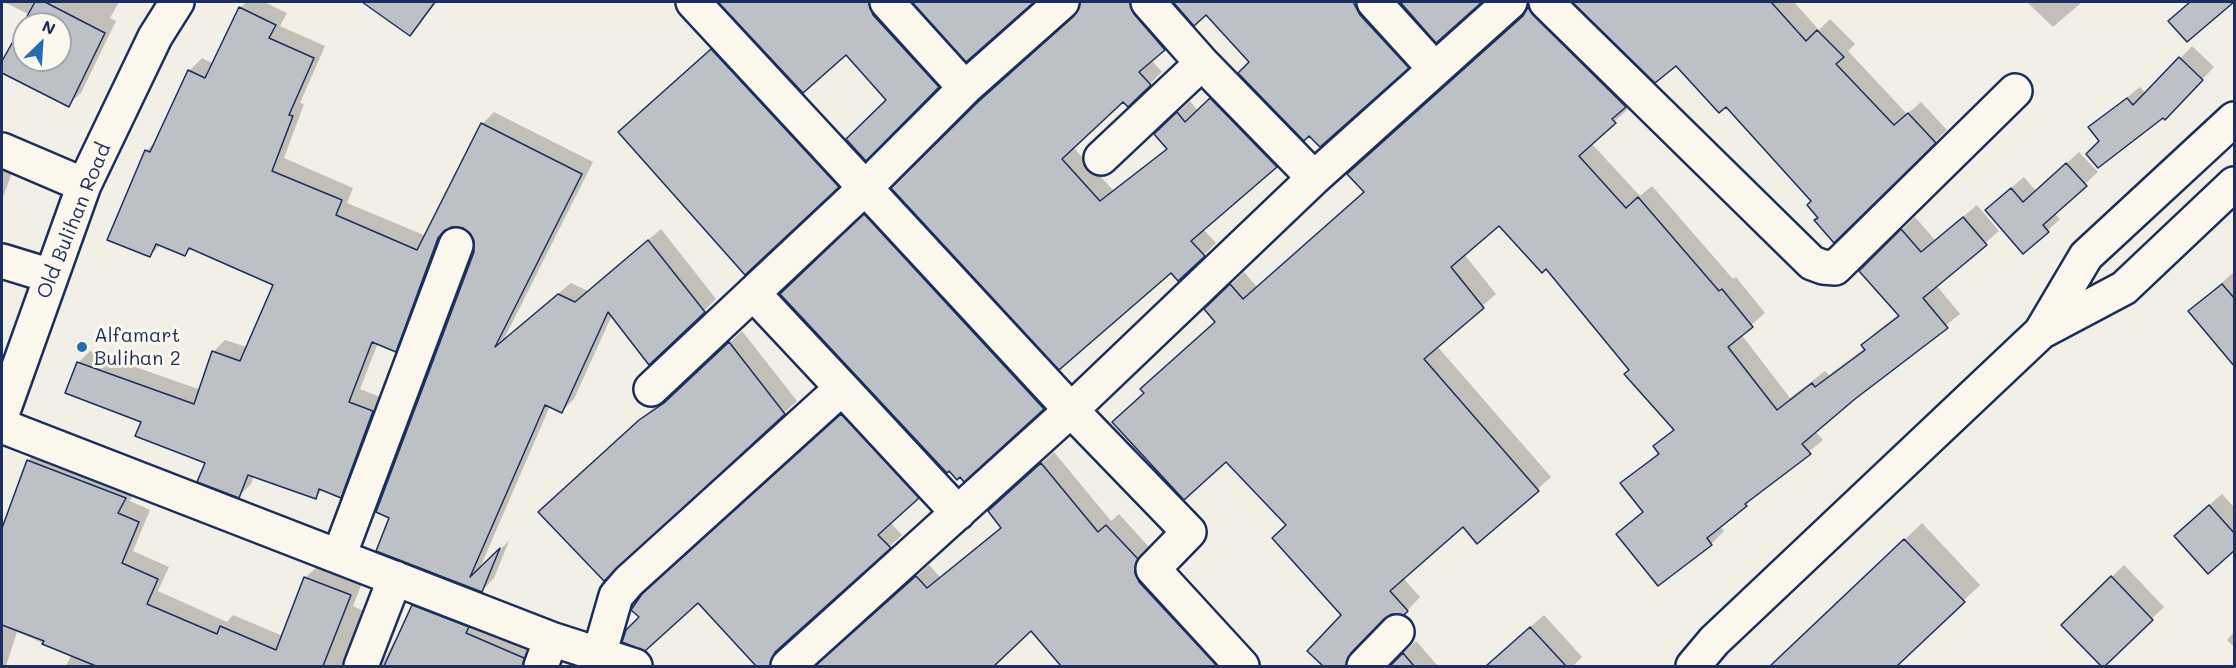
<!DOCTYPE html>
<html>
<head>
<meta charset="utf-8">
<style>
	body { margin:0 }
	#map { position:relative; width:2236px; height:668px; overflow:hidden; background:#f2efe6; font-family:Mali,sans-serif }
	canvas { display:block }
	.frame { position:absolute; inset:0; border:3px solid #1b2f5e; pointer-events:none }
	.north { position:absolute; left:12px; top:12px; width:60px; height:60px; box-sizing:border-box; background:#fbf7ec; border:2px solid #a1a7b3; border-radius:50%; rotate:25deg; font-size:16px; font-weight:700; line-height:24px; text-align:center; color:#1b2f5e }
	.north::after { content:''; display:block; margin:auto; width:21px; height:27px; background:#1f6fb2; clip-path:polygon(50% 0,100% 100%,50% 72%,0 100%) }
</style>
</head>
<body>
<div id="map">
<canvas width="2236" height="668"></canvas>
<div class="frame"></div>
<div class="north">N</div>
</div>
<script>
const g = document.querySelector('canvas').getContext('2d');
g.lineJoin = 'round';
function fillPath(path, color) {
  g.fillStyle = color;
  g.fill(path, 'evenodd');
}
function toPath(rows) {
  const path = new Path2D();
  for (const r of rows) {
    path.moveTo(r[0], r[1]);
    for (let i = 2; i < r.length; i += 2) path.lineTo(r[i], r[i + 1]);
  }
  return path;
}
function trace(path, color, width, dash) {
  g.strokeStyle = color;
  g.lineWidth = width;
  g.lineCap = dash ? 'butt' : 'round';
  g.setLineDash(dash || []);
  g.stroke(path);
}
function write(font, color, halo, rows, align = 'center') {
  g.font = font + ' Mali,sans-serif';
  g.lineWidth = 6;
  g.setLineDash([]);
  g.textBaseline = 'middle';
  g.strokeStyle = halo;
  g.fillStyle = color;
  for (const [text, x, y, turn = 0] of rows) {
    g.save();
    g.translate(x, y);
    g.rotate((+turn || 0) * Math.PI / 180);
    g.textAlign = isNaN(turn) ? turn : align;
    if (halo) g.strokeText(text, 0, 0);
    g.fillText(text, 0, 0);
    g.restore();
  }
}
const shadow = toPath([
	[4,2,119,2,110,18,116,21,81,93,68,105,2,72,2,64,28,14],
	[24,24,60,24,60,60,24,60],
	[247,2,264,2,287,13,280,26,325,46,300,103,304,104,284,158,353,188,347,203,426,236,482,124,494,112,593,162,504,339,571,283,588,291,661,229,716,299,650,363,612,315,574,399,562,411,550,406,479,570,509,541,494,578,482,591,391,517,475,252,476,242,472,233,463,226,450,226,408,338,395,350,378,343,360,389,385,399,353,484,340,496,323,489,316,497,254,475,251,484,239,496,207,462,143,421,78,363,90,351,201,390,213,352,225,340,247,347,275,284,192,247,185,254,161,244,150,256,146,151,158,139,189,71,202,58,214,64,240,8],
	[365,2,437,2,410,34],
	[720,2,884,2,950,74,866,159,888,100,846,53,803,91],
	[914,2,1032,2,967,60],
	[1082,2,1145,2,1176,37,1151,60,1162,72,1150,84,1123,100,1073,147,1113,190,1168,148,1168,122,1190,101,1198,111,1223,87,1288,154,1203,229,1216,243,1179,279,1171,271,893,188,1078,14],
	[1174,2,1346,2,1357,13,1369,2,1420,55,1408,67,1251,61,1206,13,1194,24],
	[1400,2,1483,2,1437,41],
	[1535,2,1638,93,1625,106,1628,109,1591,143,1640,196,1652,186,1733,279,1736,277,1765,313,1741,334,1790,398,1825,371,1829,375,1865,348,1863,345,1876,332,1899,314,1861,271,1915,217,1935,240,1977,205,1999,231,1936,285,1960,314,1815,431,1823,440,1720,526,1724,531,1711,544,1618,535,1644,511,1622,483,1659,452,1655,447,1675,428,1631,369,1546,267,1499,224,1464,254,1496,294,1437,346,1551,477,1478,542,1463,525,1403,578,1420,597,1404,614,1392,612,1384,617,1363,638,1358,648,1359,658,1364,666,1325,666,1309,651,1343,615,1288,524,1226,460,1145,393,1217,321,1206,309,1244,272,1257,287,1366,191],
	[1574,2,1794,2,1819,30,1830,19,1855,44,1848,51,1907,114,1921,102,1947,130,1834,240,1813,201,1726,105,1676,64,1655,81],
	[2027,2,2082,2,2053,27],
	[2190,2,2232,2,2187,40,2170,21],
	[724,38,850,174,838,186,632,120],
	[2192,46,2214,67,2177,106,2163,116,2101,141,2090,127,2140,87,2146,94],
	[2079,152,2098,172,2054,213,2060,219,2047,231,1999,198,2024,177,2036,191],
	[2,166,13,170,2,200],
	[877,203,1055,396,964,479,949,469,794,282],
	[2234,272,2234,365,2190,311],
	[742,331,797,401,604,579,552,500,653,408,678,391],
	[854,403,930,485,890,522,902,535,759,666,716,620,740,559,640,617,657,582],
	[40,448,137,485,130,501,150,510,133,551,169,567,158,591,227,622,233,615,283,636,305,578,318,566,362,583,353,606,368,613,360,666,66,666,71,655,17,632,6,666,2,666,2,531,28,461],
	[1054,452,1111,521,1119,514,1149,547,1146,560,1240,666,1063,666,1031,629,992,666,817,666,929,565,940,577,1002,526,1002,499],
	[2222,494,2234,507,2234,548,2188,524],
	[1922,523,1980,585,1895,666,1785,666,1779,660],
	[2124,565,2164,607,2103,666,2063,625],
	[426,594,536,645,539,666,381,666,413,606],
	[1544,615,1582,657,1573,666,1486,666],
	[2234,632,2234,647,2227,640],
	[1416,641,1438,666,1389,666]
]);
const building = toPath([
	[35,2,45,2,105,33,69,107,2,73,2,61,35,2],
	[24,24,60,24,60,60,24,60,24,24],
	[362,2,435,2,410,36,362,2],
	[718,2,869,2,873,15,939,87,866,161,846,139,886,100,846,55,803,93,718,2],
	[912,2,1034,2,966,62,912,2],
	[1080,2,1130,2,1134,14,1165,50,1139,72,1151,85,1128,107,1123,102,1062,159,1100,201,1167,149,1154,134,1177,112,1185,122,1210,98,1277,167,1191,241,1205,256,1178,281,1171,273,1059,370,891,188,978,102,1074,16,1080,2],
	[1173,2,1353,2,1360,15,1409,68,1320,147,1309,136,1304,141,1238,73,1249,62,1206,15,1194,26,1173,2],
	[1403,2,1482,2,1436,43,1401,3,1403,2],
	[1572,2,1771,2,1806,41,1817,30,1844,57,1836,64,1894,125,1908,113,1936,143,1834,243,1814,220,1818,218,1807,205,1811,201,1726,107,1719,113,1676,66,1655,83,1572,2],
	[2190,2,2234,2,2187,42,2168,21,2190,2],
	[239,7,276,25,269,38,314,58,289,115,293,116,272,171,342,200,336,215,417,250,481,123,582,174,495,347,558,294,575,302,648,240,705,312,649,365,608,312,562,413,545,405,470,577,500,548,482,592,376,551,389,518,376,512,474,252,474,241,470,233,463,228,452,227,444,231,438,238,396,352,372,342,349,402,373,411,341,498,319,489,316,499,248,475,239,498,197,482,205,463,135,436,141,422,65,393,77,362,194,404,212,351,240,361,273,285,189,248,185,256,156,244,150,257,107,240,145,150,150,152,188,70,205,78,239,7],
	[1528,7,1533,15,1626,107,1612,119,1616,123,1579,156,1626,208,1638,197,1719,291,1722,289,1753,327,1728,347,1777,410,1812,383,1815,387,1865,350,1861,345,1899,316,1859,271,1901,229,1921,252,1963,217,1987,245,1923,298,1948,328,1855,399,1802,444,1811,454,1745,504,1747,506,1707,538,1712,545,1658,586,1616,534,1643,512,1620,483,1659,454,1653,446,1674,430,1624,374,1629,370,1546,269,1542,273,1499,226,1451,267,1484,308,1424,359,1539,491,1477,544,1463,527,1390,591,1408,611,1404,615,1392,614,1384,619,1351,653,1346,666,1323,666,1307,651,1341,615,1272,538,1286,525,1226,462,1184,500,1112,422,1144,393,1140,389,1215,322,1204,309,1230,284,1243,299,1364,192,1347,174,1523,16,1528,7],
	[711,49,839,187,745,275,618,132,711,49],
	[2179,57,2203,80,2165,120,2163,118,2098,168,2086,154,2099,141,2088,127,2127,98,2133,105,2179,57],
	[2066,163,2087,186,2043,225,2049,232,2023,254,1985,210,2011,188,2023,202,2066,163],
	[864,214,1044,409,964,482,960,477,957,480,949,471,947,473,780,294,864,214],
	[2222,284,2235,299,2235,367,2188,311,2222,284],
	[729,342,785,414,604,581,538,512,639,420,664,403,729,342],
	[841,414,919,498,878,535,891,548,775,652,770,666,756,666,698,603,645,651,622,642,626,630,639,617,631,610,642,594,841,414],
	[27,460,126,498,118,513,139,522,122,563,158,579,147,604,217,634,220,626,276,650,304,577,351,595,323,666,96,666,42,644,44,641,2,625,2,528,27,460],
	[1041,463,1098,532,1106,525,1138,559,1135,573,1139,582,1217,666,1061,666,1031,631,994,666,815,666,916,576,927,588,1001,528,988,511,1041,463],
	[2209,505,2235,534,2235,550,2208,574,2174,536,2209,505],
	[1904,539,1965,602,1897,666,1770,666,1904,539],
	[2111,576,2153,620,2105,666,2101,666,2061,625,2111,576],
	[412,605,469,627,466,633,524,658,523,666,384,666,412,605],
	[1530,627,1566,666,1486,666,1530,627],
	[1403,653,1414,666,1390,666,1403,653]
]);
const minor = toPath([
	[693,2,1071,410,1189,532,1153,569,1242,666],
	[887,2,965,88],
	[1148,2,1202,63,1314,178],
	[1374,2,1434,68],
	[1546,2,1812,263,1823,267,1835,268,2015,91],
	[2,150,84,185],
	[1101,158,1202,63],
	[2,261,51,276],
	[753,293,842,388],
	[2041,332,2086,256,2234,119],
	[651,389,865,188,965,88,1062,2],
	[2,414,84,185,155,37,177,2],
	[2,426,551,639,635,666],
	[339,556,456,245],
	[599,655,616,596,629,581,842,388,958,513],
	[361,666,395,578],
	[541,666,551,639],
	[788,666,1071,410,1314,178,1510,2],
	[1364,666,1397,632],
	[1693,666,1714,641,2041,332,2124,288,2234,184]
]);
const markers = [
	[82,347,6,"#1f6fb2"]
];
const streetNames = [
	["Old Bulihan Road",74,221,-68]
];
const poiNames = [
	["Alfamart",94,336],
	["Bulihan 2",94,359]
];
fillPath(shadow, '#0003');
fillPath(building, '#bdc0c4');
trace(building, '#1b2f5e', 1.5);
trace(minor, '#1b2f5e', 38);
trace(minor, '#fbf7ec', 33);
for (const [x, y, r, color] of markers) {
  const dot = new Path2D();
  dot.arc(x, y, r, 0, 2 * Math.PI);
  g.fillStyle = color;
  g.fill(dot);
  trace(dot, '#fbf7ec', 2);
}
write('20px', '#1b2f5e', '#fbf7ec', streetNames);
write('20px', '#1b2f5e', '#fbf7ec', poiNames, 'left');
</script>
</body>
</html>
